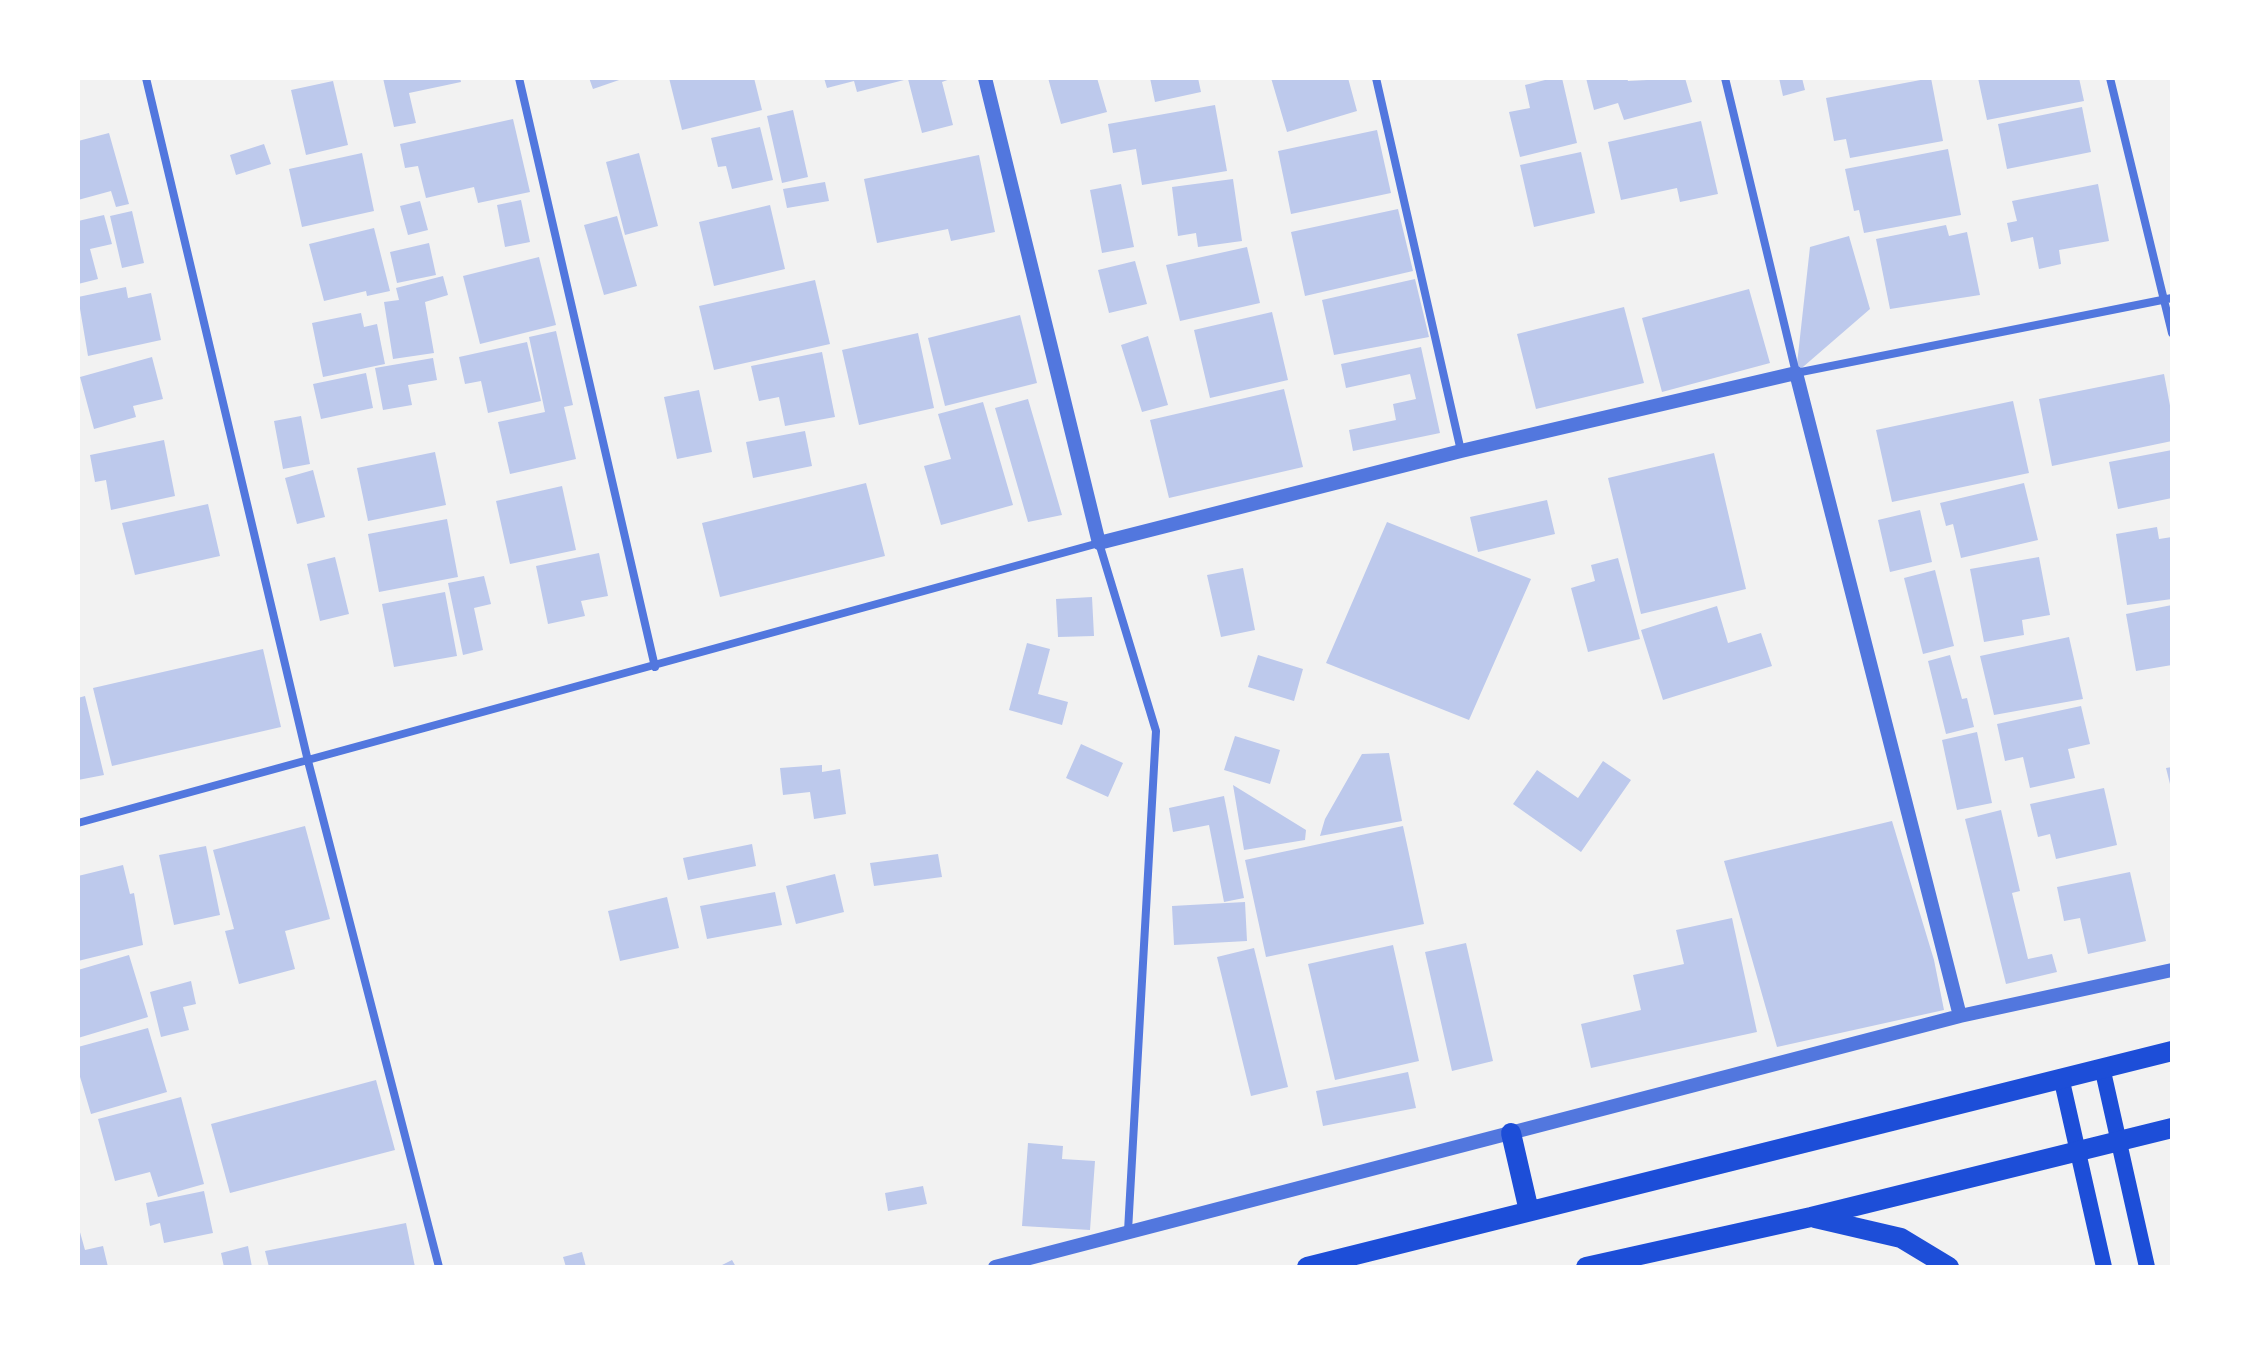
<!DOCTYPE html>
<html>
<head>
<meta charset="utf-8">
<style>
	body { margin:0 }
	#map { position:relative; width:2250px; height:1345px; overflow:hidden; background:#f2f2f2; font-family:"Playfair Display",serif }
	canvas { display:block }
	.frame { position:absolute; inset:0; border:80px solid #fff; pointer-events:none }
</style>
</head>
<body>
<div id="map">
<canvas width="2250" height="1345"></canvas>
<div class="frame"></div>
</div>
<script>
const g = document.querySelector('canvas').getContext('2d');
g.lineJoin = 'round';
function fillPath(path, color) {
  g.fillStyle = color;
  g.fill(path, 'evenodd');
}
function toPath(rows) {
  const path = new Path2D();
  for (const r of rows) {
    path.moveTo(r[0], r[1]);
    for (let i = 2; i < r.length; i += 2) path.lineTo(r[i], r[i + 1]);
  }
  return path;
}
function trace(path, color, width, dash) {
  g.strokeStyle = color;
  g.lineWidth = width;
  g.lineCap = dash ? 'butt' : 'round';
  g.setLineDash(dash || []);
  g.stroke(path);
}
const building = toPath([
	[383,78,460,78,461,82,409,93,416,123,394,127],
	[589,78,622,78,622,79,593,89],
	[669,78,754,78,762,110,682,130],
	[824,78,953,78,942,82,953,125,922,133,908,79,857,92,854,81,827,88],
	[1048,78,1097,78,1107,112,1061,124],
	[1150,78,1198,78,1201,92,1155,102],
	[1271,78,1348,78,1357,111,1287,132],
	[1553,78,1562,78,1577,143,1520,157,1509,112,1530,108,1525,85],
	[1586,78,1627,78,1628,81,1685,78,1692,102,1624,120,1618,103,1594,110],
	[1779,78,1802,78,1805,90,1783,96],
	[1931,78,1943,141,1850,158,1846,139,1834,141,1826,98],
	[1978,78,2079,78,2084,101,1987,120],
	[333,81,348,145,306,155,291,90],
	[1215,105,1227,171,1142,185,1136,149,1113,153,1108,124],
	[2082,107,2091,152,2007,169,1998,124],
	[793,110,808,177,782,183,767,116],
	[513,119,530,192,478,203,474,187,426,198,418,166,405,168,400,144],
	[1701,121,1718,194,1680,202,1677,188,1621,200,1608,142],
	[760,127,773,180,732,189,726,166,718,167,711,138],
	[1377,130,1391,193,1291,214,1278,151],
	[109,133,129,204,116,207,111,191,78,200,78,141],
	[264,144,271,164,236,175,230,155],
	[1948,149,1961,215,1864,233,1859,210,1854,211,1845,169],
	[1581,152,1595,213,1534,227,1520,165],
	[362,153,374,211,302,227,289,169],
	[639,153,658,226,625,235,606,162],
	[979,155,995,232,951,241,948,229,877,243,864,179],
	[1233,179,1242,241,1198,247,1196,233,1178,236,1172,187],
	[825,182,829,201,787,208,783,189],
	[1121,184,1134,247,1102,253,1090,190],
	[2098,184,2109,241,2059,250,2061,264,2039,269,2033,237,2011,242,2007,223,2017,221,2012,201],
	[521,200,530,242,505,247,497,205],
	[420,201,428,230,408,235,400,206],
	[770,205,785,269,714,286,699,222],
	[1398,209,1413,271,1305,296,1291,232],
	[132,211,144,263,122,268,110,216],
	[104,215,112,244,90,249,98,279,78,284,78,221],
	[617,216,637,286,604,295,584,225],
	[1946,225,1949,236,1967,232,1980,295,1890,309,1876,239],
	[374,228,390,291,367,296,366,291,324,301,309,244],
	[1849,236,1870,309,1796,373,1810,247],
	[429,243,436,275,397,283,390,252],
	[1247,247,1260,303,1180,321,1166,265],
	[539,257,556,325,480,344,463,276],
	[1135,261,1147,304,1109,313,1098,270],
	[443,276,448,295,425,302,434,353,393,359,384,302,399,300,396,288],
	[1415,279,1429,337,1334,355,1322,300],
	[815,280,830,344,714,370,699,306],
	[126,287,128,298,151,293,161,340,88,356,78,297],
	[1749,289,1770,363,1662,392,1642,318],
	[1624,307,1644,383,1536,409,1517,334],
	[1272,312,1288,380,1210,398,1194,330],
	[361,313,364,327,377,324,385,364,323,377,312,323],
	[1020,315,1037,383,945,406,928,338],
	[556,331,573,405,564,407,576,459,510,474,498,422,545,412,529,337],
	[918,333,934,408,859,425,842,350],
	[1148,336,1168,405,1142,412,1121,345],
	[527,342,541,401,488,413,481,381,465,384,459,357],
	[1421,347,1440,433,1353,451,1349,430,1396,420,1393,404,1416,399,1410,374,1346,388,1341,364],
	[822,352,835,417,785,426,779,397,759,401,751,366],
	[152,357,163,399,133,406,136,417,94,429,80,377],
	[433,358,437,380,408,385,412,405,383,410,375,368],
	[366,373,373,408,321,419,313,384],
	[2164,374,2172,416,2172,441,2052,466,2039,399],
	[1284,389,1303,467,1169,498,1150,420],
	[699,390,712,452,677,459,664,397],
	[1028,399,1062,515,1028,522,995,408],
	[2013,401,2029,473,1892,502,1876,430],
	[983,402,1013,505,941,525,924,466,951,459,938,414],
	[301,416,310,464,283,469,274,421],
	[805,431,812,466,753,478,746,442],
	[164,440,175,496,111,510,106,480,95,482,90,455],
	[2172,450,2172,498,2118,509,2109,462],
	[435,452,446,505,368,521,357,468],
	[1714,453,1746,589,1641,614,1608,478],
	[313,470,325,517,297,524,285,478],
	[866,483,885,556,720,597,702,523],
	[2024,483,2038,540,1961,558,1953,524,1946,526,1940,503],
	[562,486,576,550,510,564,496,501],
	[1547,500,1555,534,1478,552,1470,517],
	[208,504,220,556,135,575,122,523],
	[1920,510,1932,562,1890,572,1878,520],
	[447,519,458,577,379,592,368,534],
	[1387,522,1531,579,1469,720,1326,663],
	[2157,527,2159,539,2172,537,2172,599,2127,605,2116,534],
	[599,553,608,596,581,601,585,616,548,624,536,566],
	[335,557,349,614,320,621,307,564],
	[2039,557,2050,615,2022,620,2024,635,1984,642,1970,569],
	[1618,558,1640,639,1588,652,1571,588,1595,581,1591,565],
	[1243,568,1255,630,1221,637,1207,575],
	[1935,570,1954,646,1923,654,1904,578],
	[484,576,491,604,474,608,483,650,463,655,448,583],
	[445,592,457,656,394,667,382,604],
	[1092,597,1094,636,1058,637,1056,599],
	[2172,605,2172,665,2136,671,2126,614],
	[1717,606,1728,643,1761,633,1772,666,1663,700,1641,630],
	[2069,637,2083,699,1994,715,1980,656],
	[1027,643,1050,649,1038,694,1068,702,1062,725,1009,710],
	[263,649,281,727,112,766,93,688],
	[1258,655,1303,669,1294,701,1248,687],
	[1950,655,1962,699,1967,698,1974,727,1946,734,1928,661],
	[85,696,104,775,78,780,78,698],
	[2081,706,2090,744,2068,749,2075,778,2030,788,2023,757,2005,761,1997,724],
	[1977,732,1992,803,1957,810,1942,740],
	[1235,736,1280,750,1270,784,1224,770],
	[1081,744,1123,763,1108,797,1066,778],
	[1389,753,1402,821,1320,836,1325,819,1362,754],
	[1603,761,1631,780,1581,852,1513,804,1537,770,1578,798],
	[822,765,822,772,840,769,846,814,814,819,810,792,783,795,780,768],
	[2172,767,2172,787,2171,788,2166,768],
	[1233,785,1306,830,1305,840,1244,850],
	[2104,788,2117,845,2056,859,2050,834,2038,837,2030,804],
	[1224,796,1244,898,1224,902,1209,825,1173,832,1169,808],
	[2001,810,2020,891,2012,893,2028,959,2052,954,2057,972,2006,984,1965,819],
	[1892,821,1934,960,1944,1010,1777,1047,1724,861],
	[305,826,330,919,285,931,295,969,239,984,225,931,234,929,213,850],
	[1403,826,1424,924,1266,957,1245,860],
	[752,844,756,866,688,880,683,858],
	[206,846,220,915,174,925,159,855],
	[938,854,942,877,874,886,870,863],
	[123,865,130,894,134,893,143,945,78,961,78,876],
	[2130,872,2146,941,2088,954,2080,918,2064,921,2057,887],
	[835,874,844,912,796,924,786,886],
	[775,892,782,925,707,939,700,906],
	[667,897,679,948,620,961,608,911],
	[1245,902,1247,941,1174,945,1172,906],
	[1732,918,1757,1032,1591,1068,1581,1024,1641,1010,1633,975,1684,964,1676,930],
	[1466,943,1493,1061,1452,1071,1425,952],
	[1393,945,1419,1061,1335,1080,1308,964],
	[1254,948,1288,1087,1251,1096,1217,957],
	[129,955,148,1017,78,1038,78,970],
	[191,981,196,1004,183,1007,189,1030,161,1037,150,992],
	[148,1028,167,1092,91,1114,78,1070,78,1047],
	[1408,1072,1416,1108,1323,1126,1316,1091],
	[376,1080,395,1150,230,1193,211,1124],
	[181,1097,204,1184,158,1197,150,1172,115,1181,98,1119],
	[1028,1143,1063,1146,1062,1159,1095,1161,1090,1230,1022,1226],
	[923,1186,927,1204,888,1211,885,1193],
	[204,1191,213,1233,164,1243,160,1223,150,1226,146,1203],
	[406,1223,415,1267,269,1267,265,1251],
	[78,1225,85,1250,103,1246,108,1267,78,1267],
	[248,1246,252,1267,224,1267,221,1253],
	[582,1252,586,1267,566,1267,563,1257],
	[732,1260,736,1267,718,1267]
]);
const minor = toPath([
	[146,78,308,761,439,1267],
	[519,78,655,667],
	[1376,78,1461,451],
	[1725,78,1796,373,2172,298],
	[2110,78,2172,333],
	[78,823,1099,543,1156,731,1128,1231]
]);
const tertiary = toPath([
	[985,78,1099,543,1461,451,1796,373,1960,1016],
	[995,1267,1960,1016,2172,970]
]);
const secondary = toPath([
	[2102,1067,2147,1267],
	[2061,1077,2104,1267]
]);
const primary = toPath([
	[1511,1133,1529,1211],
	[1815,1218,1901,1238,1949,1267],
	[1307,1267,2172,1051],
	[1586,1267,1811,1217,2172,1128]
]);
fillPath(building, '#bdc9ec');
trace(minor, '#5277de', 8);
trace(tertiary, '#5277de', 14);
trace(secondary, '#1d4ed8', 16);
trace(primary, '#1d4ed8', 20);
</script>
</body>
</html>
